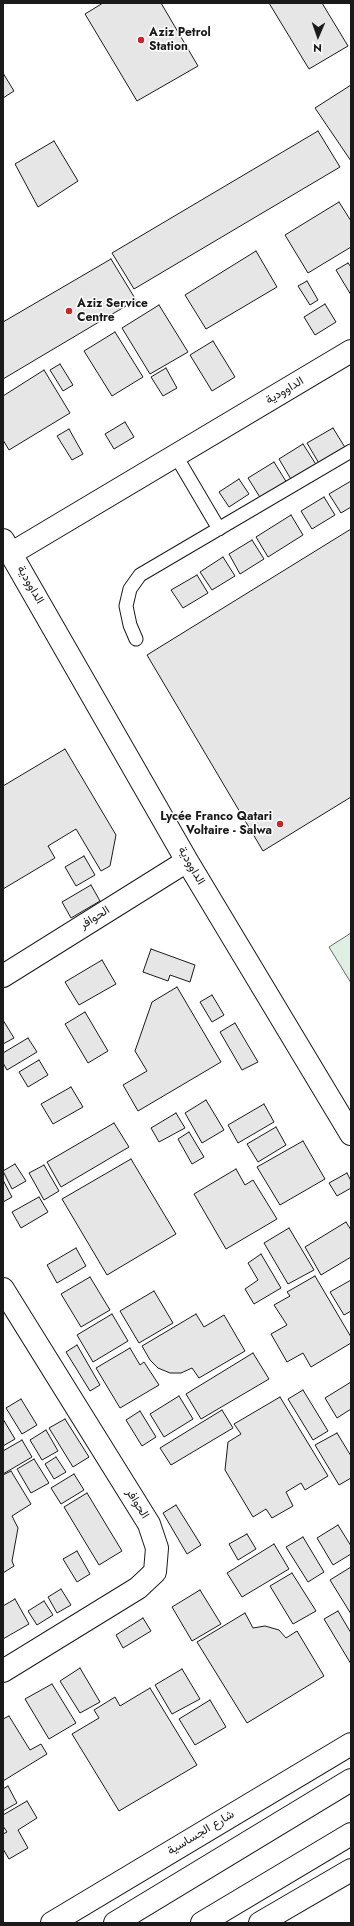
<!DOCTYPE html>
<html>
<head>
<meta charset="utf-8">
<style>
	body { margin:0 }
	#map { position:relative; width:354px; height:1926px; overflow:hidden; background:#fff; font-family:Jost,sans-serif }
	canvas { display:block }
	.frame { position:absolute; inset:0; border:4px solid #1a1a1a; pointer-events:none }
	.north { position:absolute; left:298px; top:16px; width:40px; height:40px; -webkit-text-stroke:3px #fff; paint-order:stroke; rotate:182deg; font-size:11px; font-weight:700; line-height:16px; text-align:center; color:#1a1a1a }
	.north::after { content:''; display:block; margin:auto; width:14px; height:18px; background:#1a1a1a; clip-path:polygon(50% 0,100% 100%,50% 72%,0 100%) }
</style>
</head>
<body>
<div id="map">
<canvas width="354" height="1926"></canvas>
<div class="frame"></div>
<div class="north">N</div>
</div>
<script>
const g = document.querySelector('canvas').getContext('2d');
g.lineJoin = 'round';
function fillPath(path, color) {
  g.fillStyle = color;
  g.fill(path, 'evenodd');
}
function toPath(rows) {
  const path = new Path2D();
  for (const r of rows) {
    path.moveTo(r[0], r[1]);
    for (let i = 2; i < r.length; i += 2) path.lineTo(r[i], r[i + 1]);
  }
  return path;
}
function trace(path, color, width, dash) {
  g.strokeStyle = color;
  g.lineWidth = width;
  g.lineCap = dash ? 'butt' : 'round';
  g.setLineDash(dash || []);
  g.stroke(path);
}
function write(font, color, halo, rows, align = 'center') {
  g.font = font + ' Jost,Vazirmatn,sans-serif';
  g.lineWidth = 3;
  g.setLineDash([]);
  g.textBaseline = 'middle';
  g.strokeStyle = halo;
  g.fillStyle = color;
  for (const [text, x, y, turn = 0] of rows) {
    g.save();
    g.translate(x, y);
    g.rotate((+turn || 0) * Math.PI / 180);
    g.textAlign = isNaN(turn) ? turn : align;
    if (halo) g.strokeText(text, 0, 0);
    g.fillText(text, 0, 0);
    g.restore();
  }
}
const green = toPath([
	[351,933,351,983,329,947,351,933]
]);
const building = toPath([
	[103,3,161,3,198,66,137,101,85,14,103,3],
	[269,3,322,3,348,46,309,69,269,3],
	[3,73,14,91,3,98,3,73],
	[351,85,351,161,315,108,351,85],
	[318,131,340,167,134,289,112,253,318,131],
	[54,141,78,181,38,207,15,164,54,141],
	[339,202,351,221,351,247,308,273,285,235,339,202],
	[256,251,277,287,206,329,185,295,256,251],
	[111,259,136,300,3,379,3,322,111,259],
	[348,263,351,267,351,295,336,270,348,263],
	[307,281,318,300,310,305,298,286,307,281],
	[325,304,336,322,315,335,304,317,325,304],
	[159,305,188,352,150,374,122,328,159,305],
	[115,332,143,377,112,396,84,351,115,332],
	[213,341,235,377,212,391,190,355,213,341],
	[60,364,73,385,63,391,50,370,60,364],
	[166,368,177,388,163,396,151,377,166,368],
	[44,370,70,413,9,450,3,440,3,396,44,370],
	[125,422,134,437,114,449,105,434,125,422],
	[333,428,346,449,320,465,307,443,333,428],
	[69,429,83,454,72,460,57,436,69,429],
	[303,444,317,466,292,481,279,459,303,444],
	[274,462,287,483,261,499,248,478,274,462],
	[239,479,249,494,229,507,219,492,239,479],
	[351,481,351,507,341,513,329,494,351,481],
	[324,497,335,515,312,529,301,511,324,497],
	[291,515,303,535,268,557,256,537,291,515],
	[351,529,351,797,263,851,147,655,351,529],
	[252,540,264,559,240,574,229,554,252,540],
	[223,557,235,576,212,590,200,572,223,557],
	[197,575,208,593,183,608,171,590,197,575],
	[65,749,116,835,110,866,101,871,76,829,48,846,55,858,3,889,3,786,65,749],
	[84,856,95,875,76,886,65,867,84,856],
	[91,885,100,901,71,918,62,902,91,885],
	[151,949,195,965,190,982,170,975,168,981,143,972,151,949],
	[102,960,116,984,79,1005,65,982,102,960],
	[177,987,221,1062,138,1111,123,1085,147,1071,135,1051,152,1002,177,987],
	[212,995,224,1015,212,1022,200,1002,212,995],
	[85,1012,108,1051,88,1063,65,1024,85,1012],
	[3,1020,14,1038,3,1044,3,1020],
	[235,1023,258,1062,242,1070,220,1032,235,1023],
	[28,1038,37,1052,7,1070,3,1063,3,1053,28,1038],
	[39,1060,48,1075,28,1087,19,1072,39,1060],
	[71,1087,83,1107,53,1124,41,1104,71,1087],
	[206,1100,224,1130,202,1143,185,1113,206,1100],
	[264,1104,274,1122,238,1143,228,1125,264,1104],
	[176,1113,185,1128,159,1142,151,1128,176,1113],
	[114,1123,129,1147,61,1187,47,1162,114,1123],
	[276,1127,286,1145,258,1162,247,1144,276,1127],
	[189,1132,204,1157,192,1164,178,1139,189,1132],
	[303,1141,325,1179,280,1205,257,1167,303,1141],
	[131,1159,176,1234,107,1275,62,1199,131,1159],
	[15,1164,26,1181,12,1189,3,1171,15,1164],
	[44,1165,59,1191,44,1200,29,1173,44,1165],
	[236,1169,245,1185,253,1180,277,1219,226,1249,194,1194,236,1169],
	[347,1173,351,1181,351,1188,337,1196,329,1183,347,1173],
	[3,1180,12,1197,3,1202,3,1180],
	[39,1197,48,1212,21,1228,12,1212,39,1197],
	[346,1222,351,1230,351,1257,321,1275,305,1247,346,1222],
	[289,1228,314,1270,288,1284,264,1243,289,1228],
	[76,1248,86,1266,57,1283,47,1265,76,1248],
	[261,1254,281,1288,254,1304,245,1289,258,1280,248,1263,261,1254],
	[315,1276,351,1337,351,1343,311,1367,303,1353,287,1362,271,1334,287,1325,274,1305,290,1296,287,1292,315,1276],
	[90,1277,110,1310,81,1327,61,1294,90,1277],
	[351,1280,351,1311,344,1315,330,1292,351,1280],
	[154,1291,173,1323,139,1343,120,1311,154,1291],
	[112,1314,128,1341,93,1362,77,1335,112,1314],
	[196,1314,204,1327,224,1315,245,1351,199,1378,192,1368,181,1373,170,1373,158,1368,150,1360,142,1346,196,1314],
	[77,1345,100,1385,90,1391,66,1352,77,1345],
	[130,1348,140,1365,144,1362,159,1385,120,1408,96,1368,130,1348],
	[253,1353,269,1379,201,1419,186,1394,253,1353],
	[351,1382,351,1409,337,1418,325,1398,351,1382],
	[303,1390,328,1431,313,1440,288,1399,303,1390],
	[179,1396,193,1419,164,1437,150,1414,179,1396],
	[280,1397,328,1476,305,1490,301,1483,286,1492,293,1506,272,1518,266,1509,253,1517,225,1470,228,1442,241,1434,234,1424,280,1397],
	[21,1399,37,1425,22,1434,6,1408,21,1399],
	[222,1410,233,1428,171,1465,160,1448,222,1410],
	[140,1411,156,1437,142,1446,126,1420,140,1411],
	[3,1419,15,1439,3,1446,3,1419],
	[65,1419,89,1457,73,1467,49,1428,65,1419],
	[46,1430,58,1451,42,1460,30,1440,46,1430],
	[337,1433,351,1456,351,1478,339,1485,315,1445,337,1433],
	[22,1440,32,1457,3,1474,3,1451,22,1440],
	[56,1457,66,1472,54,1479,45,1464,56,1457],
	[34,1459,49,1483,31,1493,17,1469,34,1459],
	[11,1471,31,1504,12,1516,18,1528,12,1561,14,1566,3,1573,3,1475,11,1471],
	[74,1474,84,1490,61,1504,51,1488,74,1474],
	[87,1493,122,1551,99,1565,64,1507,87,1493],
	[176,1505,201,1545,187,1554,163,1513,176,1505],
	[338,1525,351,1546,351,1554,333,1565,317,1538,338,1525],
	[247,1534,256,1549,238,1560,229,1544,247,1534],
	[303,1537,324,1572,308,1582,286,1547,303,1537],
	[274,1544,289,1569,242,1597,227,1573,274,1544],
	[77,1551,90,1574,77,1582,63,1559,77,1551],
	[351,1567,351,1614,330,1580,351,1567],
	[292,1573,316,1611,293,1624,270,1586,292,1573],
	[61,1589,71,1605,57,1613,48,1597,61,1589],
	[200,1590,221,1624,192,1641,172,1607,200,1590],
	[15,1599,29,1624,3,1639,3,1606,15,1599],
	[44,1601,53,1615,37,1625,28,1611,44,1601],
	[338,1611,351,1633,351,1664,324,1619,338,1611],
	[245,1613,253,1628,265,1626,279,1630,286,1638,297,1631,324,1676,247,1723,197,1642,245,1613],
	[143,1618,151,1631,123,1648,116,1635,143,1618],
	[80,1668,100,1702,80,1713,60,1681,80,1668],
	[182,1669,200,1699,172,1714,155,1685,182,1669],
	[52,1684,76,1723,49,1739,25,1699,52,1684],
	[150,1688,197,1765,119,1811,72,1734,99,1718,94,1710,115,1697,120,1706,150,1688],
	[210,1700,226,1727,195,1745,179,1719,210,1700],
	[9,1716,30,1750,41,1744,47,1754,3,1781,3,1719,9,1716],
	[8,1786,17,1803,3,1811,3,1789,8,1786],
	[27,1801,37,1818,18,1830,28,1848,9,1859,3,1849,3,1834,7,1832,3,1826,3,1815,27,1801]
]);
const lane = toPath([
	[176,456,219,529],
	[136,639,130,625,126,606,130,589,140,575,351,451]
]);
const street = toPath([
	[3,540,187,861,351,1134],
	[12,553,351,351],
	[3,976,187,861],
	[3,1289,149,1524,157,1548,155,1572,138,1588,3,1671],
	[52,1923,351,1744],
	[260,1923,351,1870]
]);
const secondary = toPath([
	[115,1923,351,1780],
	[202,1923,351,1834]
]);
const markers = [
	[141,40,4,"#c62828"],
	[69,311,4,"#c62828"],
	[280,824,4,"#c62828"]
];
const poiNames = [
	["Aziz Petrol",149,33],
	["Station",149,47],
	["Aziz Service",77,304],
	["Centre",77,318],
	["Lycée Franco Qatari",272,817,"right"],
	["Voltaire - Salwa",272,831,"right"]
];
const streetNames = [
	["الداوودية",285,391,-31],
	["الداوودية",30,585,60],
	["الداوودية",191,866,60],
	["الحوافر",95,918,-32],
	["الحوافر",137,1504,58],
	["شارع الجساسية",201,1833,-31]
];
fillPath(green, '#e0efe3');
trace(green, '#6a6a6a', 1);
fillPath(building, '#e6e6e6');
trace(building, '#1a1a1a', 1);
trace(lane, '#1a1a1a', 15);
trace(street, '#1a1a1a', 24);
trace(secondary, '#1a1a1a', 24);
trace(lane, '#fff', 13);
trace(street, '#fff', 22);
trace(secondary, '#fff', 22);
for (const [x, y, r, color] of markers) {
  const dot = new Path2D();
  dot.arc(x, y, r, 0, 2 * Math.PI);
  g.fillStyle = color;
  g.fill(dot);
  trace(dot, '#fff', 1.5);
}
write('bold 12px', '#1a1a1a', '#fff', poiNames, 'left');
write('12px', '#1a1a1a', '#fff', streetNames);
</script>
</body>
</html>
